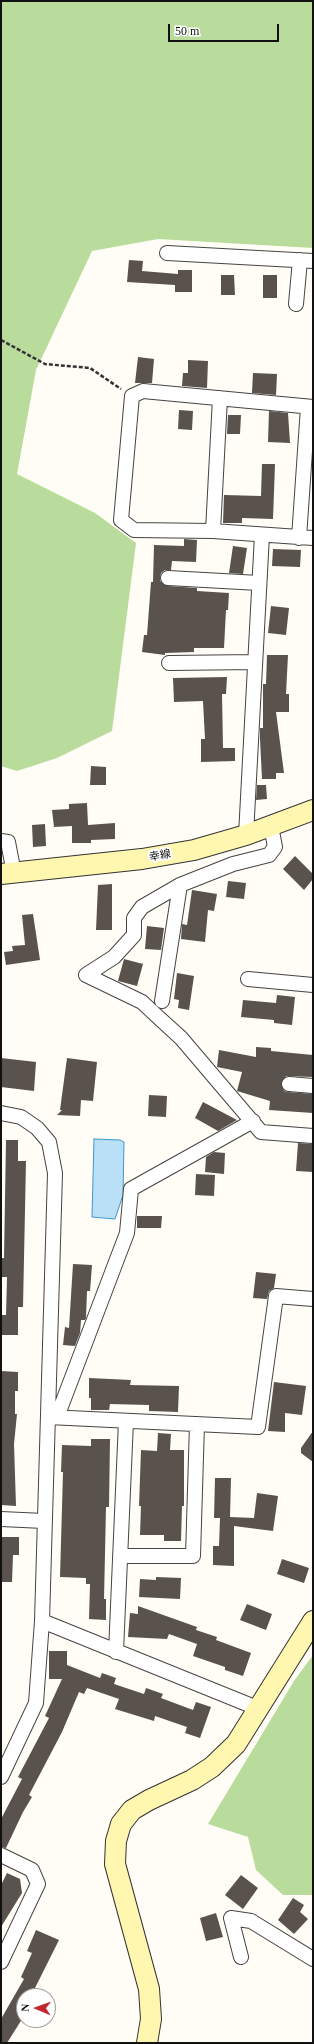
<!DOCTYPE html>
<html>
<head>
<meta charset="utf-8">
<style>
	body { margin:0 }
	#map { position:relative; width:314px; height:2044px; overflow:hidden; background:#fffdf5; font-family:"Times New Roman",serif }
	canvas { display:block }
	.frame { position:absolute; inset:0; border:2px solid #111; pointer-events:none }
	.north { position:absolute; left:16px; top:1988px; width:40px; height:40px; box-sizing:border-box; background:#fff; border:1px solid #a0a0a0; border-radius:50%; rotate:272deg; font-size:11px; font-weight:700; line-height:16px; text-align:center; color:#111 }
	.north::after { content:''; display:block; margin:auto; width:14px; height:18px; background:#c4262e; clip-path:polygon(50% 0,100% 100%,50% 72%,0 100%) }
	.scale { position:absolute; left:168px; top:24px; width:111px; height:18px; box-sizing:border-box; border:2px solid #111; border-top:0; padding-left:5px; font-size:12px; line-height:14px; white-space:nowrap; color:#111; -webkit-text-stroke:3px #fff; paint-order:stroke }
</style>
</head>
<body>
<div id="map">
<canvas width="314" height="2044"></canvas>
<div class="frame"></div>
<div class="north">N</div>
<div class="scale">50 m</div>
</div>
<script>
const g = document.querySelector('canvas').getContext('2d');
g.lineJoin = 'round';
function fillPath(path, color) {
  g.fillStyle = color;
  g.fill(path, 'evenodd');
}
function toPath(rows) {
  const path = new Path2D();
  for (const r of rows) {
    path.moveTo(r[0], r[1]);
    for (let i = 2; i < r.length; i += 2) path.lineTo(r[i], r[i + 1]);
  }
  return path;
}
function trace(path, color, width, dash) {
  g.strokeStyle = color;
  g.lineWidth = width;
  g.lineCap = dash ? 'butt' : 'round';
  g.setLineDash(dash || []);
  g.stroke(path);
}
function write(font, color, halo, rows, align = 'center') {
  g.font = font + ' "Times New Roman","Noto Sans JP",serif';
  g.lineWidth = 4;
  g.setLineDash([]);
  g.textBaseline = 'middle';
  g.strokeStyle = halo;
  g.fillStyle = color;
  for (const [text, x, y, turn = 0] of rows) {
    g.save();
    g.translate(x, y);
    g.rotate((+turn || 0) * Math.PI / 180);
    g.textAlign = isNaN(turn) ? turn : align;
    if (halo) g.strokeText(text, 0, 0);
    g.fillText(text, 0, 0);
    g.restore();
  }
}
const forest = toPath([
	[1,1,313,1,313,248,158,239,92,251,36,370,17,474,95,513,136,543,112,731,57,758,17,771,1,766],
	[313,1655,313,1895,283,1895,256,1870,248,1837,208,1824,294,1681]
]);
const water = toPath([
	[94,1139,120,1140,124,1142,123,1195,115,1219,92,1217,94,1139]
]);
const building = toPath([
	[129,260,143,261,142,271,178,274,178,270,192,270,192,292,175,292,175,285,127,282],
	[221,275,234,275,235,295,221,295],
	[263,275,277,275,277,298,263,298],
	[138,357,154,359,152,383,135,383],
	[188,360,208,361,207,388,182,386,183,373,188,373],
	[253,373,277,374,276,395,252,393],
	[179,410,193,411,192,430,178,429],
	[269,411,288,413,290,443,268,442],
	[228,415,241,415,240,434,227,434],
	[262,464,275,464,273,519,242,518,242,523,223,523,224,495,261,496],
	[184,539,197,540,196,562,172,561,171,570,165,570,161,573,160,581,168,586,197,588,197,591,229,593,228,610,226,610,224,648,194,648,194,652,165,653,165,655,142,652,144,635,147,635,151,582,153,582,154,545,184,546],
	[233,546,247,548,243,574,229,573],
	[273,549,301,550,300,567,272,566],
	[271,606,289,608,286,635,268,633],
	[267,655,288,655,286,694,289,694,289,712,276,712,284,773,276,773,276,779,262,779,260,739,260,728,263,728,263,684,266,684],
	[227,677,226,694,222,694,223,748,235,748,235,761,201,762,201,739,205,739,203,701,174,702,173,678],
	[91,766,106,767,106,785,90,785],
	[257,785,266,785,267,799,256,800],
	[87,803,88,825,115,823,115,839,91,840,91,843,72,843,72,826,54,827,52,810,69,809,69,804],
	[45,824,46,846,33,847,32,825],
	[295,856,313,874,313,879,304,890,283,869],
	[228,881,246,883,244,899,226,897],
	[112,884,112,930,96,930,98,885],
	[192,890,217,894,214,911,208,910,205,942,181,939,182,924,187,925],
	[33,914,40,960,6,965,4,952,13,951,12,946,25,945,22,915],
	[147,926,164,928,161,950,145,949],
	[124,959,143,964,137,986,118,981],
	[177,973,194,976,189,1010,178,1008,179,1000,174,999],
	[277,995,295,997,292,1025,274,1023,274,1020,241,1017,243,1000,276,1003],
	[256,1047,271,1048,271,1051,313,1055,313,1077,286,1076,281,1084,284,1091,288,1092,313,1094,313,1113,269,1110,270,1101,237,1091,242,1072,217,1067,219,1050,256,1057],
	[1,1058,36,1062,34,1091,1,1087],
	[67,1058,97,1062,93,1101,81,1100,80,1116,57,1115,62,1110,60,1110],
	[149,1095,167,1096,166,1117,148,1116],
	[203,1102,237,1120,218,1131,195,1118],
	[6,1140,18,1140,18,1161,26,1161,23,1307,18,1307,18,1335,1,1335,1,1315,6,1315,7,1277,2,1277,2,1258,4,1258],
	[298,1143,313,1144,313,1172,296,1171],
	[214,1152,225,1153,224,1174,205,1172,206,1157],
	[196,1174,215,1175,214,1196,195,1195],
	[137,1216,162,1216,161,1228,137,1228],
	[73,1264,92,1265,90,1291,87,1291,86,1318,85,1320,81,1320,80,1333,75,1346,63,1345,65,1327,69,1328],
	[256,1272,276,1274,274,1288,269,1291,267,1299,253,1298],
	[1,1371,18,1372,18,1391,15,1391,15,1414,17,1414,14,1444,16,1506,1,1505],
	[89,1378,131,1380,130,1385,179,1386,178,1412,149,1411,149,1405,110,1404,109,1410,91,1410,91,1398,89,1398],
	[274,1382,306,1386,302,1415,285,1413,285,1432,268,1431],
	[313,1431,313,1462,301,1453,301,1448],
	[158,1433,171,1434,170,1450,184,1450,184,1506,182,1506,181,1541,164,1541,164,1535,140,1535,141,1506,139,1506,141,1450,157,1451],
	[91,1439,110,1439,109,1507,106,1507,104,1599,106,1599,106,1620,89,1619,90,1584,86,1584,86,1578,60,1577,63,1472,61,1472,62,1445,91,1446],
	[215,1478,231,1478,230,1517,254,1518,257,1493,278,1496,273,1531,234,1526,234,1566,213,1565,213,1546,219,1546,220,1518,214,1518],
	[1,1537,19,1537,19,1555,13,1555,12,1582,1,1582],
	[282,1559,309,1568,304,1583,277,1574],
	[156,1577,181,1578,180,1599,139,1597,140,1579,156,1580],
	[247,1604,272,1614,266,1630,240,1620],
	[138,1606,197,1627,196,1630,217,1637,216,1640,251,1653,243,1676,225,1670,225,1667,193,1656,197,1644,169,1634,167,1639,128,1637,130,1613,138,1614],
	[49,1651,67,1651,67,1665,100,1678,102,1673,116,1678,114,1684,144,1694,146,1688,163,1694,161,1698,193,1710,196,1702,211,1707,200,1738,185,1733,187,1727,155,1716,154,1721,115,1709,119,1699,87,1688,84,1694,79,1692,62,1732,29,1795,32,1797,23,1812,6,1848,1,1847,1,1819,22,1779,18,1777,49,1718,45,1716,62,1679,49,1679],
	[7,1873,20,1879,22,1893,1,1927,1,1885],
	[241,1875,258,1888,243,1909,225,1895],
	[293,1898,304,1905,300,1912,308,1919,294,1934,278,1920],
	[216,1913,223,1937,206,1941,200,1918],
	[36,1930,59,1940,31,1996,24,1996,24,2016,7,2043,1,2043,1,2019,24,1979,21,1977,32,1953,27,1951]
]);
const path = toPath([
	[1,340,45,364,90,368,121,389]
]);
const street = toPath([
	[167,253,313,261],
	[296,304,300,260],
	[313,407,143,391,132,396,121,520,134,530,213,531,313,538],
	[213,531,220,398],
	[299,538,308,407],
	[168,578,259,583],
	[169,663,255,662],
	[246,835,262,535],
	[1,841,8,842,14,873],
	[86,975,142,1002,158,1017,181,1038,261,1132,313,1136],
	[86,975,114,957,134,935,134,918,142,907,180,885,233,864,269,855,275,847,271,826],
	[248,979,313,985],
	[162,1001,180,885],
	[289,1084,313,1086],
	[1,1113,21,1117,37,1128,49,1142,55,1173,42,1621,36,1703,1,1777],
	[48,1417,258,1427,276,1296,313,1299],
	[57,1417,127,1233,131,1189,253,1121],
	[1,1519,44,1521],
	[120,1556,193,1556,197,1424],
	[42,1621,257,1708],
	[116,1652,126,1421],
	[1,1855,32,1870,38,1884,1,1962],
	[241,1957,231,1918,251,1921,313,1959]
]);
const secondary = toPath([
	[1,874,142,859,194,850,246,835,313,810],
	[147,2043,151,2019,149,1989,115,1864,116,1841,121,1824,132,1810,149,1800,192,1780,212,1767,236,1744,313,1621]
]);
const streetNames = [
	["幸線",160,856,-10]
];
fillPath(forest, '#b9dc9c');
fillPath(water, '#b9e0f7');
trace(water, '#3f96cf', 1);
fillPath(building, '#5a524d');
trace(street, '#444', 16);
trace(secondary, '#333', 22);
trace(path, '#333', 2.5, [4, 2]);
trace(street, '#fff', 14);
trace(secondary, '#fff6b0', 20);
write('11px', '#111', '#fff', streetNames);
</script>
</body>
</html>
